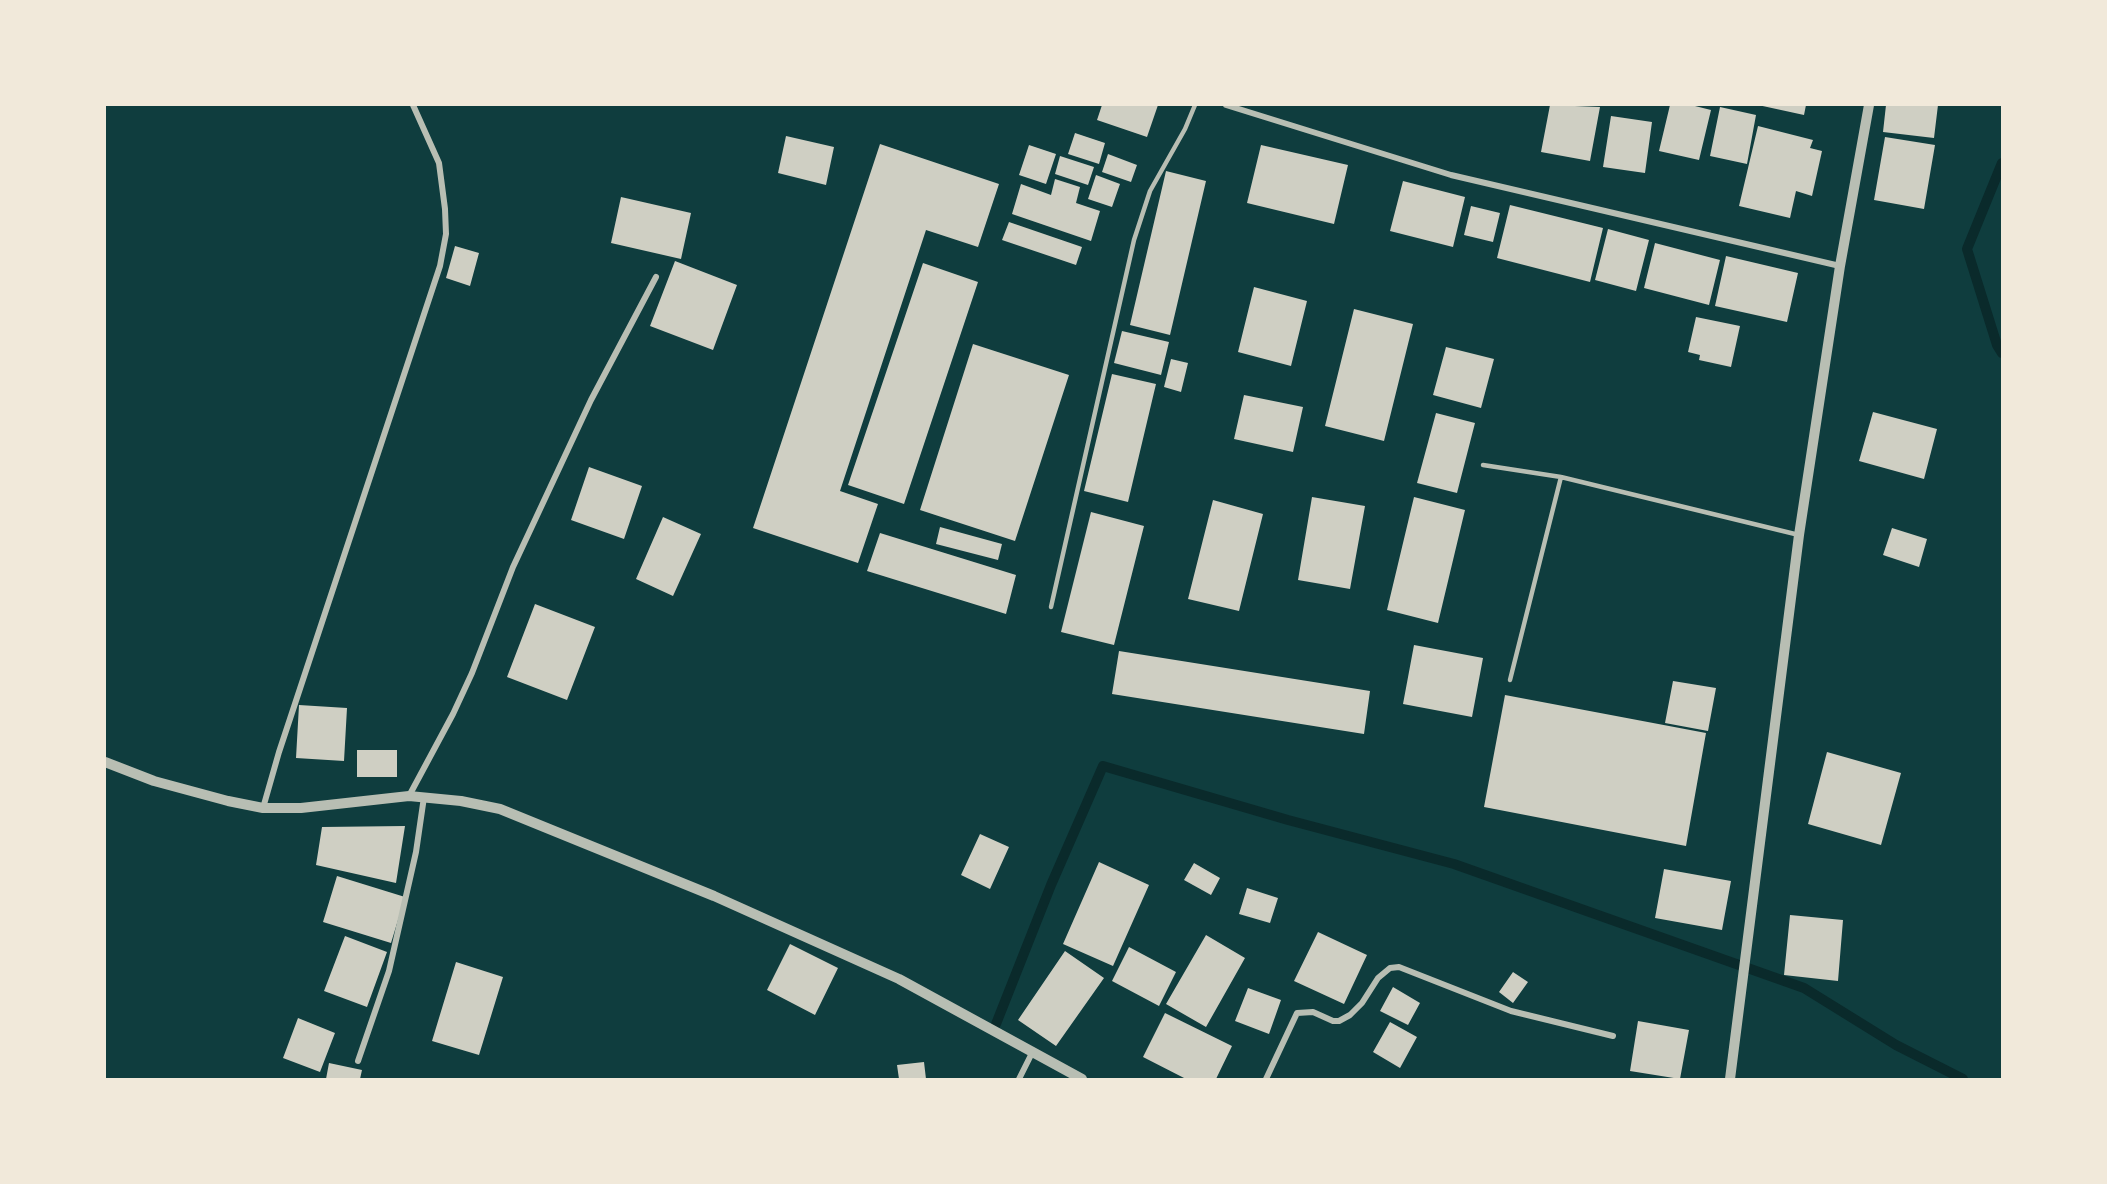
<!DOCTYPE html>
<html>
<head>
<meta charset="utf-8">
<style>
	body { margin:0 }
	#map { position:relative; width:2107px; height:1184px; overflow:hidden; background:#0f3d3e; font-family:"Libre Baskerville",serif }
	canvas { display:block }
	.frame { position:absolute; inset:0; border:106px solid #f1e9da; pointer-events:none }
</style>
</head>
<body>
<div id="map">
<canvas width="2107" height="1184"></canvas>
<div class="frame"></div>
</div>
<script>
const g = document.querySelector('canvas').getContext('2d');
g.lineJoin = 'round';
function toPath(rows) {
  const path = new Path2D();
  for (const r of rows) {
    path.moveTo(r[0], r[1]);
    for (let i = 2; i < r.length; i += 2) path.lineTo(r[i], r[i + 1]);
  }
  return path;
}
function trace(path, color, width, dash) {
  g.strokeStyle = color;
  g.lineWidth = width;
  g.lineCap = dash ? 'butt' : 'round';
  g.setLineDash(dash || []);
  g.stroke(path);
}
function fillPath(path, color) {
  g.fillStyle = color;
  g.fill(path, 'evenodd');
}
const stream = toPath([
	[2002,163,1967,249,1997,345,2002,353],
	[996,1024,1051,885,1103,766,1288,820,1454,864,1804,988,1896,1045,1963,1079]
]);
const building = toPath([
	[1102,105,1158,105,1147,137,1097,120],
	[1550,105,1600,107,1590,161,1541,152],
	[1670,105,1691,105,1711,110,1699,160,1659,151],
	[1758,105,1806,105,1804,115],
	[1886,105,1938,105,1934,138,1883,132],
	[1720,107,1756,115,1747,164,1710,156],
	[1611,116,1652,122,1645,173,1603,167],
	[1758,126,1813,140,1810,148,1822,151,1812,196,1796,191,1790,218,1739,206],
	[1075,133,1105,143,1099,164,1068,154],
	[786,136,834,147,826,185,778,173],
	[1885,137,1935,145,1924,209,1874,200],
	[880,144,999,184,978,247,926,230,840,491,878,504,858,563,753,528],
	[1029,145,1056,154,1046,184,1019,175],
	[1261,145,1348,165,1334,224,1247,203],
	[1108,154,1137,165,1131,182,1102,172],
	[1060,156,1094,167,1088,185,1055,174],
	[1166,171,1206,181,1170,335,1130,325],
	[1096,175,1120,184,1112,207,1088,199],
	[1055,179,1080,187,1076,203,1100,211,1091,241,1012,214,1021,184,1051,195],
	[1403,181,1465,197,1453,247,1390,231],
	[621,197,691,213,681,259,611,243],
	[1510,205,1603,228,1590,282,1497,258],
	[1471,206,1500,213,1493,242,1464,235],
	[1009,222,1082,247,1076,265,1002,240],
	[1608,229,1649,240,1636,291,1595,280],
	[1655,243,1720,260,1709,305,1644,288],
	[455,246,479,253,470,286,446,278],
	[1726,256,1798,273,1787,322,1715,306],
	[675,261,737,285,713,350,650,326],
	[923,263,978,282,904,504,848,485],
	[1254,287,1307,301,1291,366,1238,352],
	[1354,309,1413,324,1384,441,1325,426],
	[1696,317,1740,326,1731,367,1699,360,1700,355,1688,352],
	[1122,331,1169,342,1161,375,1114,363],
	[973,344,1069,375,1015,541,920,510],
	[1446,347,1494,359,1481,408,1433,395],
	[1171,359,1188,363,1181,392,1164,387],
	[1112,374,1156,384,1128,502,1084,491],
	[1244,395,1303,407,1293,452,1234,439],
	[1873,412,1937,429,1924,479,1859,461],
	[1436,413,1475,423,1457,493,1417,483],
	[589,467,642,486,624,539,571,520],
	[1312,497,1365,506,1350,589,1298,580],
	[1414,497,1465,510,1438,623,1387,610],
	[1213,500,1263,514,1239,611,1188,599],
	[1091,512,1144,526,1114,645,1061,632],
	[663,517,701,534,673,596,636,579],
	[940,527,1002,544,998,560,936,544],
	[1892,528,1927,539,1919,567,1883,555],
	[880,533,1016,575,1006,614,867,571],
	[535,604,595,627,567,700,507,677],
	[1414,645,1483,658,1472,717,1403,704],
	[1119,651,1370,691,1364,734,1112,694],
	[1673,681,1716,688,1708,731,1665,723],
	[1505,695,1706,733,1686,846,1484,807],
	[299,705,347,708,344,761,296,758],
	[357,750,397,750,397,777,357,777],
	[1827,752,1901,773,1881,845,1808,824],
	[405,826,396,883,316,865,322,827],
	[980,834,1009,847,990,889,961,875],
	[1099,862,1149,885,1113,966,1063,944],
	[1194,863,1220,878,1211,895,1184,880],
	[1664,869,1731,881,1722,930,1655,918],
	[337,876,405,897,391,943,323,922],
	[1247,888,1278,898,1270,923,1239,914],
	[1790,915,1843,920,1838,981,1784,975],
	[1318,932,1367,955,1344,1004,1294,981],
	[1206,935,1245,958,1206,1027,1166,1004],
	[345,936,387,952,367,1007,324,991],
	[790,944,838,968,815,1015,767,990],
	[1129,947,1176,972,1159,1006,1112,981],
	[1065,951,1104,978,1056,1046,1018,1020],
	[456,962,503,977,479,1055,432,1041],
	[1513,972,1528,982,1513,1003,1499,992],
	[1393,987,1420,1003,1408,1025,1380,1011],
	[1248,988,1281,1000,1269,1034,1235,1021],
	[1165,1013,1232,1046,1216,1079,1186,1079,1143,1057],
	[298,1018,335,1033,320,1072,283,1058],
	[1638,1021,1689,1030,1680,1079,1630,1071],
	[1390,1022,1417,1037,1400,1068,1373,1052],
	[924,1062,926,1079,899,1079,897,1065],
	[329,1063,362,1070,360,1079,326,1079]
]);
const service = toPath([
	[1483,465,1561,477,1799,535],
	[1051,607,1134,240,1150,191,1185,129,1195,105],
	[1510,680,1561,477]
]);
const minor = toPath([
	[1226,105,1451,175,1840,266],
	[409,796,453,714,472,673,513,567,591,400,656,277],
	[263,808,279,752,440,266,446,234,445,209,439,163,413,105],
	[358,1061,389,971,416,852,424,797],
	[1019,1079,1033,1051],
	[1266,1079,1297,1013,1313,1012,1333,1021,1339,1021,1350,1015,1362,1003,1378,978,1390,968,1399,967,1511,1011,1613,1036]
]);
const tertiary = toPath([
	[105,762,154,781,228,801,263,808,301,808,409,796,461,801,500,809,714,896,899,979,1082,1079],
	[1730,1079,1799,535,1840,266,1869,105]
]);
trace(stream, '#0a2a2b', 10);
fillPath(building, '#cfcfc3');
trace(service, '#b8beb3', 4.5);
trace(minor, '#b8beb3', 6);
trace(tertiary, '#b8beb3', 10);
</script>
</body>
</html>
